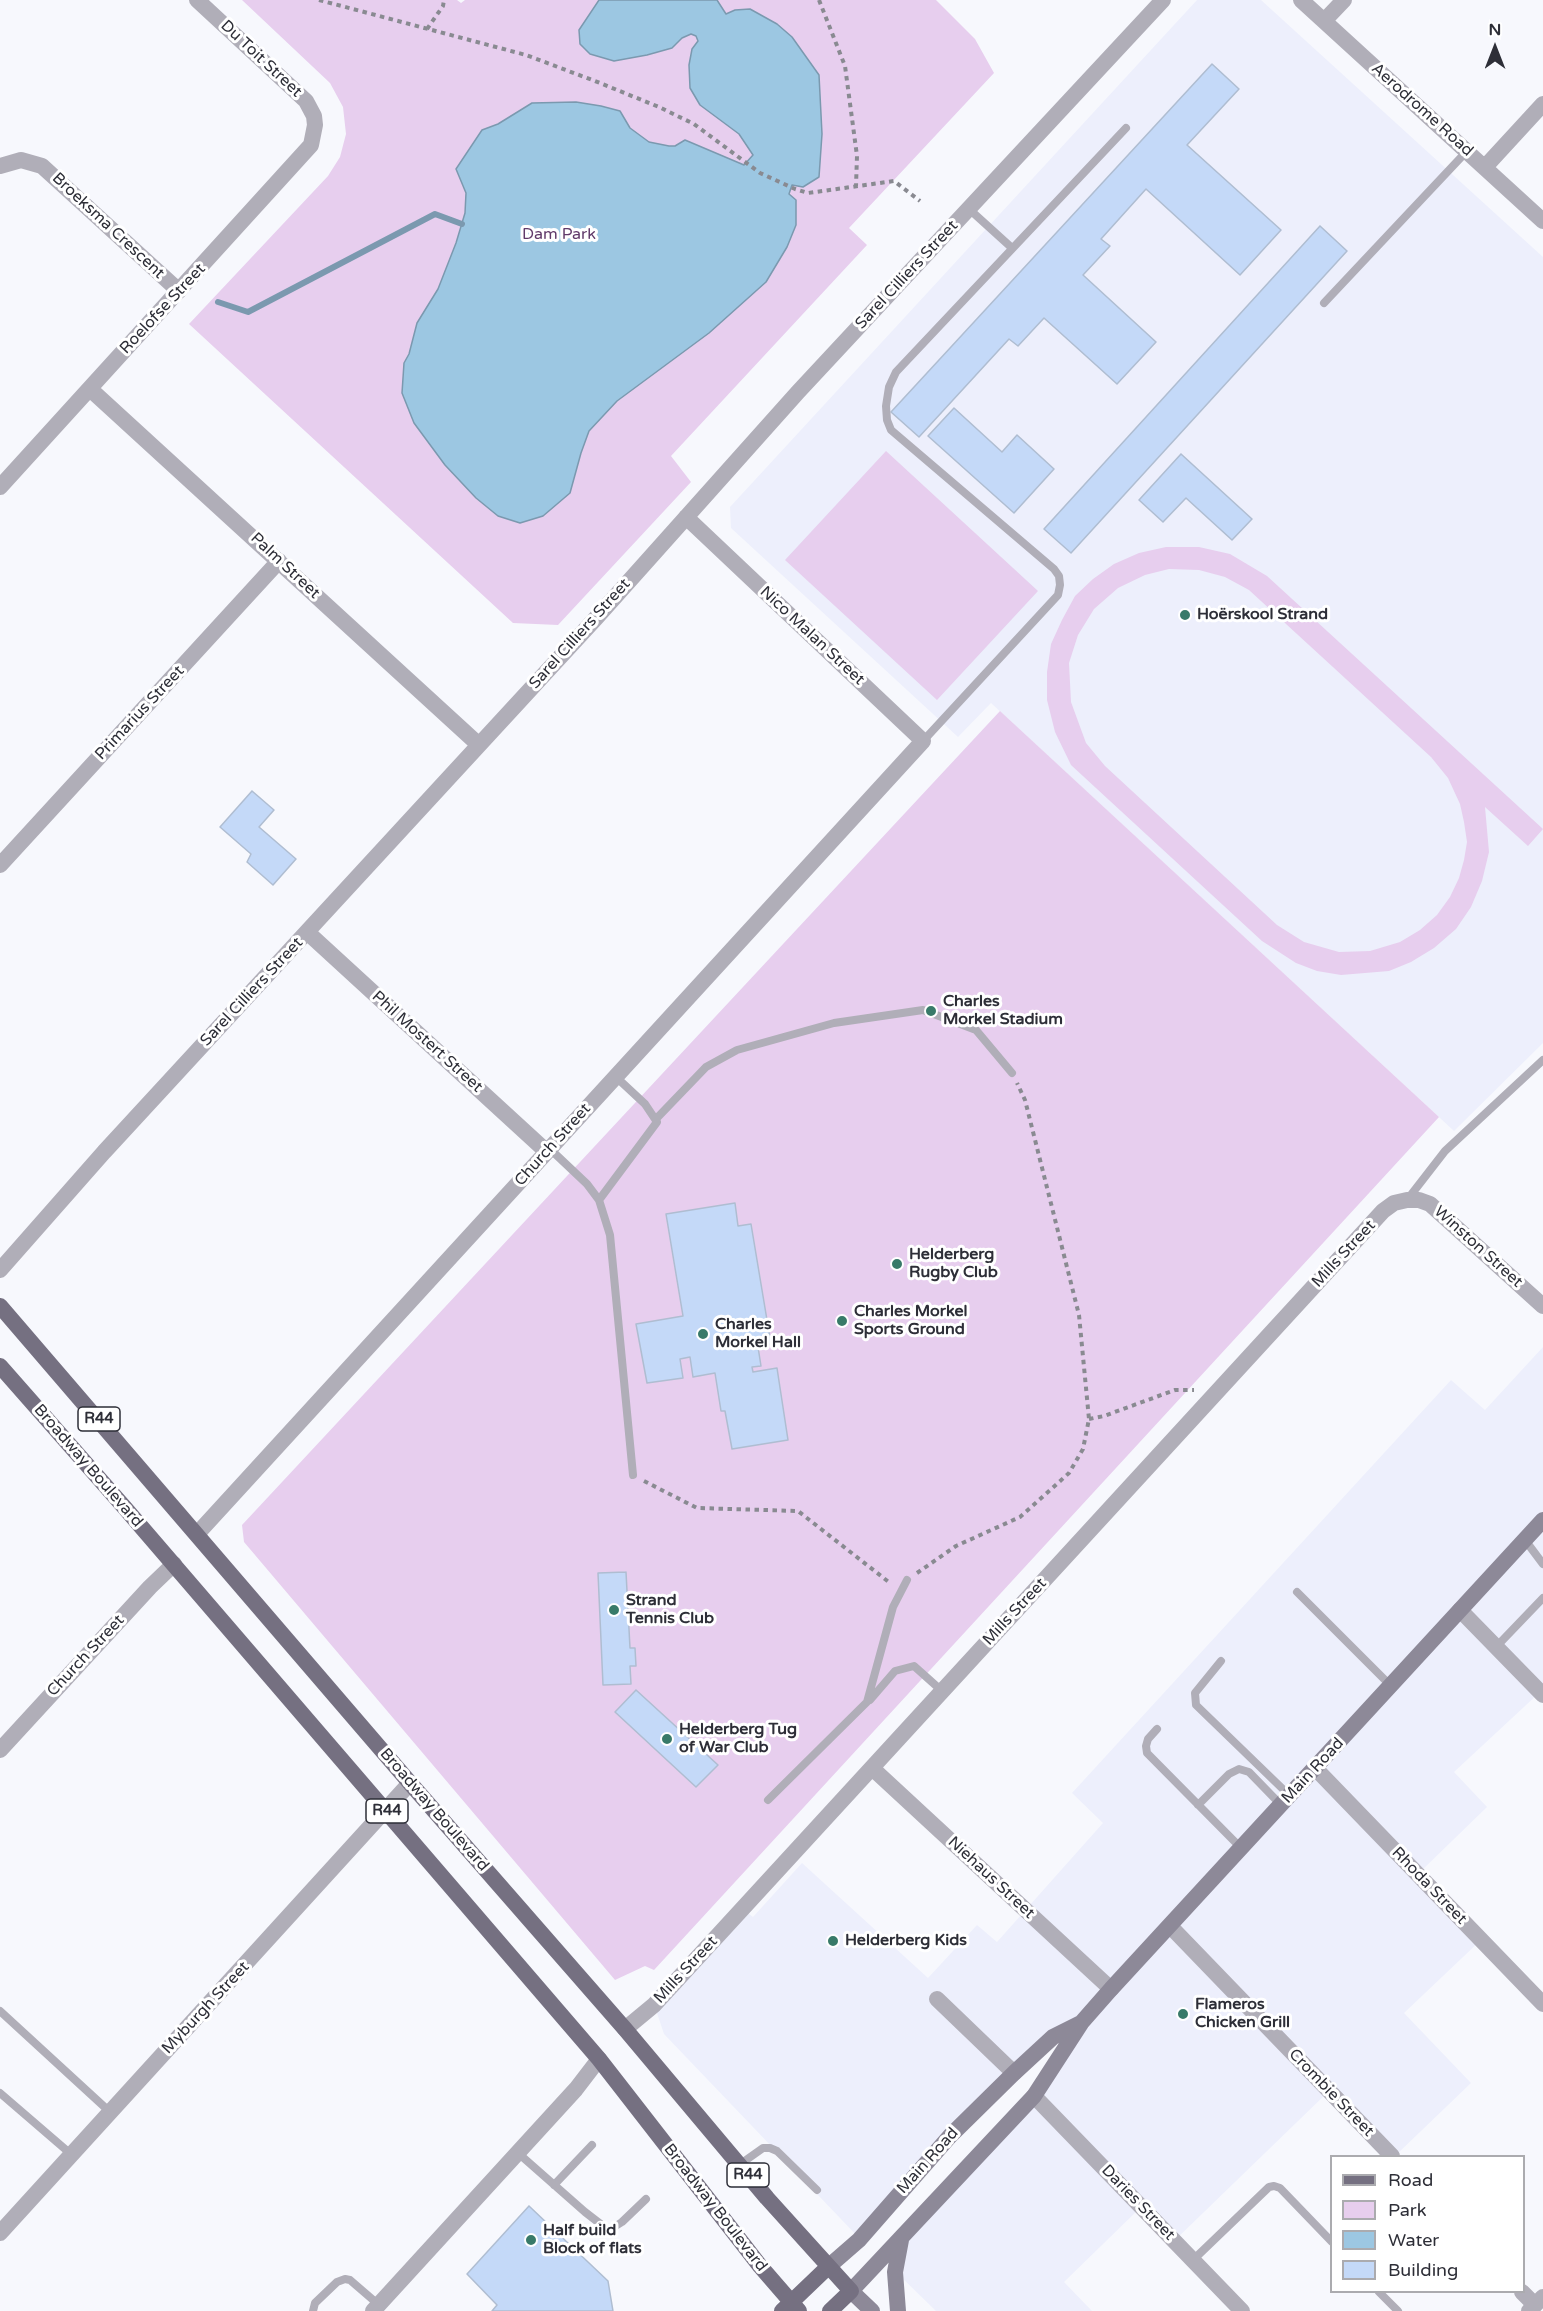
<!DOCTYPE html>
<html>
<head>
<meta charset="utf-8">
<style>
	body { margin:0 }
	#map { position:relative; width:1543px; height:2311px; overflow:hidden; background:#f7f8fd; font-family:"Varela Round",sans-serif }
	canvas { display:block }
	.legend { position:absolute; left:1330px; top:2155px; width:195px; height:138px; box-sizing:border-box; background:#fff; border:2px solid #ababaf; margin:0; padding:8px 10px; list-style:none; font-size:18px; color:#2d2e37 }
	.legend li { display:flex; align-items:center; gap:12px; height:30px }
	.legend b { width:30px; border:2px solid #ababaf }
	.north { position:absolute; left:1465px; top:18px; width:60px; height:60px; -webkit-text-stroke:4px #fff; paint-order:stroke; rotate:0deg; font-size:16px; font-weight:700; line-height:24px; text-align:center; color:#2d2e37 }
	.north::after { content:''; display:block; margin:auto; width:21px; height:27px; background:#2d2e37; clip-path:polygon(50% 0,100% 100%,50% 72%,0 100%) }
</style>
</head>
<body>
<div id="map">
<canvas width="1543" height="2311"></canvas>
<ul class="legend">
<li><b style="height:8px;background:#757081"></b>Road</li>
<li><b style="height:16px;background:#e7ceee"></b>Park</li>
<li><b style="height:16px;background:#9cc7e2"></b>Water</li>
<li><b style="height:16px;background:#c4d9f8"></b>Building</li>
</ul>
<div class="north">N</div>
</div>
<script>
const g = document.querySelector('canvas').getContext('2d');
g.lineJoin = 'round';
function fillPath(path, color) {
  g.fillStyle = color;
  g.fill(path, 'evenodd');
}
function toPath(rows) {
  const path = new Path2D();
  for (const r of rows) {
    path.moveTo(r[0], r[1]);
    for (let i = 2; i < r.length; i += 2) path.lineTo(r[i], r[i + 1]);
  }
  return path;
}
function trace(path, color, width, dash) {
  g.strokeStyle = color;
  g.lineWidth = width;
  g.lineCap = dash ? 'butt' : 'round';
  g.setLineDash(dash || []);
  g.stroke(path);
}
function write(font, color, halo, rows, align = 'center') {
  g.font = font + ' "Varela Round",sans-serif';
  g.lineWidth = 6;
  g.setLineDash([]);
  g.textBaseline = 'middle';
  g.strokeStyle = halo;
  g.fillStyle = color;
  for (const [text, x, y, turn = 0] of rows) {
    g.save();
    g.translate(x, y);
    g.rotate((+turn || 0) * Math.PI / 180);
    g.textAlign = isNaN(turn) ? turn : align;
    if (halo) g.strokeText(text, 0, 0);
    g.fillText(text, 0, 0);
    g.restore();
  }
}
const built = toPath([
	[1197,0,1261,0,1543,257,1543,1043,1454,1131,991,703,958,737,731,528,730,507],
	[1543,1347,1543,1697,1539,1693,1454,1772,1487,1807,1418,1874,1482,1939,1404,2013,1471,2083,1395,2156,1328,2092,1172,2243,1139,2209,1064,2282,1092,2311,936,2311,897,2273,903,2240,1036,2095,1082,2025,1054,2038,861,2240,664,2034,655,2007,744,1910,753,1917,802,1863,928,1978,977,1925,997,1942,1103,1823,1072,1793,1451,1380,1485,1410]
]);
const green = toPath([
	[242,0,457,0,461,3,465,0,936,0,975,39,994,73,849,228,867,245,671,456,691,482,558,625,513,623,189,324,328,176,340,157,346,134,343,107,330,83],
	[886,451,1038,591,937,700,785,560],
	[1166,547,1199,547,1230,554,1267,576,1543,829,1528,846,1485,807,1489,852,1482,881,1471,907,1456,929,1434,948,1411,962,1389,971,1341,975,1317,971,1296,963,1262,941,1071,765,1055,732,1047,700,1047,672,1051,644,1062,620,1075,596,1093,579,1114,564,1139,553],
	[1169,569,1199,570,1225,577,1249,590,1431,757,1448,778,1460,804,1464,822,1467,842,1464,860,1459,878,1450,897,1437,915,1420,930,1400,942,1370,951,1339,952,1304,942,1277,925,1105,766,1086,743,1071,702,1069,663,1078,635,1094,609,1118,588,1145,575],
	[1000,711,1439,1117,654,1970,645,1966,615,1980,244,1542,242,1525]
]);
const water = toPath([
	[599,0,717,0,726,14,735,10,750,9,777,24,792,37,819,75,822,134,819,177,803,187,792,185,789,194,796,200,796,225,787,247,766,282,709,333,617,401,589,431,581,453,570,493,543,516,520,523,498,516,476,498,445,465,414,423,402,393,404,363,409,354,417,323,438,289,456,243,465,213,466,193,456,169,482,130,498,124,532,103,576,102,601,106,620,111,630,128,649,142,669,146,675,146,685,140,744,165,753,155,739,134,700,105,690,88,689,65,692,49,698,41,696,36,691,34,682,38,672,48,647,55,614,61,590,54,580,44,579,30,599,0]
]);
const stream = toPath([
	[218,302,248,312,435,214,462,224]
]);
const building = toPath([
	[1212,64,1239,89,1187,145,1281,230,1240,275,1146,189,1101,239,1110,246,1083,275,1156,342,1117,384,1044,318,1018,346,1009,339,919,437,891,412,1212,64],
	[1320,226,1347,251,1071,553,1044,529,1320,226],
	[954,408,1002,452,1017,435,1054,469,1014,513,928,436,954,408],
	[1181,454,1252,519,1232,540,1186,498,1163,522,1139,500,1181,454],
	[252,791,274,810,259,827,296,859,273,885,247,862,251,854,220,827,252,791],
	[735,1203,738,1226,751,1224,771,1344,758,1347,761,1366,752,1367,753,1372,777,1368,788,1440,732,1449,725,1411,721,1411,715,1373,693,1377,690,1357,680,1359,683,1378,647,1383,636,1324,683,1316,666,1214,735,1203],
	[626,1572,630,1648,635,1648,636,1666,630,1666,631,1684,603,1685,598,1573,626,1572],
	[636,1690,718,1765,696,1787,615,1712,636,1690],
	[529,2206,608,2281,613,2311,492,2311,497,2305,467,2274,529,2206]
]);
const path = toPath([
	[319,0,526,55,595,81,659,107,694,124,760,173,795,189,808,193,894,181,920,201],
	[819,0,845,66,857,156,856,186],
	[427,29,443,6,444,0],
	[1089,1419,1104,1416,1175,1390,1194,1390],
	[644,1481,697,1508,798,1511,890,1583],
	[917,1573,956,1546,1020,1517,1069,1473,1083,1449,1089,1419,1079,1315,1025,1100,1017,1083]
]);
const service = toPath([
	[969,209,1012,248],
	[1324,303,1467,151],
	[923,741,1058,595,1060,585,1059,576,1054,569,891,430,887,420,886,406,889,387,896,372,1126,128],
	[656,1119,706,1067,737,1050,834,1023,923,1010,976,1030,1012,1073],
	[550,1149,587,1184,599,1200,610,1235,633,1475],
	[599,1200,657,1122,645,1104,616,1077],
	[1407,1200,1445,1151,1543,1060],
	[1525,1540,1543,1564],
	[1297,1592,1391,1686],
	[1496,1647,1543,1598],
	[1221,1661,1195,1693,1196,1705,1290,1796],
	[870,1700,895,1671,914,1666,942,1691],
	[1157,1729,1148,1739,1146,1746,1147,1753,1241,1848],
	[768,1800,867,1702,893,1607,907,1580],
	[1198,1805,1229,1774,1239,1769,1249,1772,1281,1805],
	[0,2011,110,2112],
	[0,2093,72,2155],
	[518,2153,585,2212,607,2229,611,2229,622,2222,646,2199],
	[739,2165,763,2148,770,2148,777,2151,817,2190],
	[554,2185,592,2145],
	[1193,2260,1269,2187,1274,2186,1280,2188,1332,2242],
	[1379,2292,1398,2311],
	[313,2311,315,2303,337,2282,345,2279,350,2280,379,2305]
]);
const minor = toPath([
	[1301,0,1543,221],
	[1324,21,1344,0],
	[0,166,21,160,42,166,179,291],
	[1485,167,1543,104],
	[90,389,479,745],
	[0,487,311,145,315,125,314,116,306,101,197,0],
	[0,865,279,561],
	[307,932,547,1152],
	[0,1270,104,1152,597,617,798,392,1163,0],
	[197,1534,923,741,686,517],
	[1460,1610,1543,1695],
	[0,1750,150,1587,174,1564],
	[872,1768,1111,1989],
	[1315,1768,1543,2004],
	[1170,1926,1392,2156],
	[937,1999,1014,2073],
	[625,2029,654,2005,1383,1211,1394,1203,1407,1200,1419,1200,1430,1204,1543,1306],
	[1034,2096,1242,2311],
	[0,2233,410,1783],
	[1522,2292,1535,2305],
	[373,2311,576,2089,599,2059],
	[1529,2311,1543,2297]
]);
const secondary = toPath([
	[828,2267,859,2240,950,2136,1014,2073,1053,2037,1081,2023],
	[872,2311,851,2291,1034,2096,1082,2022,1111,1989,1543,1520],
	[898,2311,895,2272,901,2240]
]);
const primary = toPath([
	[0,1306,410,1783,625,2029,767,2198,851,2291,830,2311],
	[0,1366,125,1508,599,2059,760,2266,799,2311],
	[782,2311,828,2267]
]);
const markers = [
	[1185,615,6,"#387a69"],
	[931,1011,6,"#387a69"],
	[897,1264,6,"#387a69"],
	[842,1321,6,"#387a69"],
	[703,1334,6,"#387a69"],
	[614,1610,6,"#387a69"],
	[667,1739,6,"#387a69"],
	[833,1941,6,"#387a69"],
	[1183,2014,6,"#387a69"],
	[531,2240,6,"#387a69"]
];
const shields = [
	[99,1419,42],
	[387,1811,42],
	[748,2175,42]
];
const shieldNames = [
	["R44",99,1419],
	["R44",387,1811],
	["R44",748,2175]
];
const streetNames = [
	["Du Toit Street",261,59,43],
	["Aerodrome Road",1422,110,42],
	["Broeksma Crescent",108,226,43],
	["Sarel Cilliers Street",907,275,-47],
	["Roelofse Street",163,309,-47],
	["Palm Street",285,566,43],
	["Sarel Cilliers Street",580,634,-48],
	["Nico Malan Street",812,636,43],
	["Primarius Street",140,713,-47],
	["Sarel Cilliers Street",252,992,-47],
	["Phil Mostert Street",427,1042,42],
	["Church Street",553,1145,-48],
	["Winston Street",1478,1247,42],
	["Mills Street",1344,1254,-47],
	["Broadway Boulevard",88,1466,49],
	["Mills Street",1015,1612,-47],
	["Church Street",86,1656,-47],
	["Main Road",1313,1771,-47],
	["Broadway Boulevard",434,1810,49],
	["Niehaus Street",991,1878,43],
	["Rhoda Street",1429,1886,46],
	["Mills Street",686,1970,-47],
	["Myburgh Street",206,2008,-47],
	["Crombie Street",1331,2093,46],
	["Main Road",928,2161,-48],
	["Daries Street",1138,2203,46],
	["Broadway Boulevard",715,2208,52]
];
const parkNames = [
	["Dam Park",559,235]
];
const poiNames = [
	["Hoërskool Strand",1197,615],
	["Charles",943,1002],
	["Morkel Stadium",943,1020],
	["Helderberg",909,1255],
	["Rugby Club",909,1273],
	["Charles Morkel",854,1312],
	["Sports Ground",854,1330],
	["Charles",715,1325],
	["Morkel Hall",715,1343],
	["Strand",626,1601],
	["Tennis Club",626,1619],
	["Helderberg Tug",679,1730],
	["of War Club",679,1748],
	["Helderberg Kids",845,1941],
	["Flameros",1195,2005],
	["Chicken Grill",1195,2023],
	["Half build",543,2231],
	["Block of flats",543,2249]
];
fillPath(built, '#edeffc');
fillPath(green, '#e7ceee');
fillPath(water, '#9cc7e2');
trace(water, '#7b99af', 1.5);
trace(stream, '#7b99af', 6);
fillPath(building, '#c4d9f8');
trace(building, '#afbdd1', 1.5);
trace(path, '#898a91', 4, [4.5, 4.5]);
trace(service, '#b0aeb8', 8);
trace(minor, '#b0aeb8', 16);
trace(secondary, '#8d8998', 16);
trace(primary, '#757081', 16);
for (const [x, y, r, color] of markers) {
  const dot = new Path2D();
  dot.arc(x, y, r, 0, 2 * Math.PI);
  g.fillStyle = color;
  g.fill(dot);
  trace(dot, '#fff', 2);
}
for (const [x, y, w] of shields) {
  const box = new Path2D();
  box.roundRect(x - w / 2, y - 12, w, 24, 4.5);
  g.fillStyle = '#fff';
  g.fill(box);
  trace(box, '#2d2e37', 1.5);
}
write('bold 15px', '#2d2e37', null, shieldNames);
write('16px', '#2d2e37', '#fff', streetNames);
write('16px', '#603a6a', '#fff', parkNames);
write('bold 16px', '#2d2e37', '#fff', poiNames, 'left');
</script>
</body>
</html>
